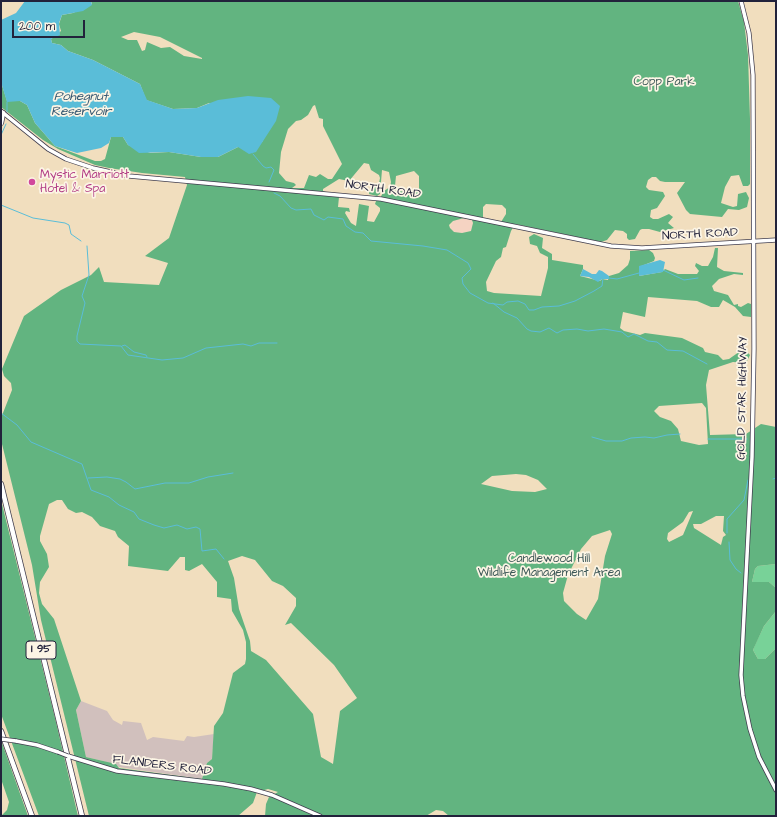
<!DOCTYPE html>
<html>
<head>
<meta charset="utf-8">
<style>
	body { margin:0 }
	#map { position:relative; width:777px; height:817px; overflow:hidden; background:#f1debe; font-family:"Architects Daughter",sans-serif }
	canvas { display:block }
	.frame { position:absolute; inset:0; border:2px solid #22223b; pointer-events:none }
	.scale { position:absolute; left:12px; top:20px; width:73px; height:18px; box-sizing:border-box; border:2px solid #22223b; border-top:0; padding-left:5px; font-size:12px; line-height:14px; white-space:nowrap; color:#22223b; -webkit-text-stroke:3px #fcf5e5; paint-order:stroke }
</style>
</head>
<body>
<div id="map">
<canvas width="777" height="817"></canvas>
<div class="frame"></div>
<div class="scale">200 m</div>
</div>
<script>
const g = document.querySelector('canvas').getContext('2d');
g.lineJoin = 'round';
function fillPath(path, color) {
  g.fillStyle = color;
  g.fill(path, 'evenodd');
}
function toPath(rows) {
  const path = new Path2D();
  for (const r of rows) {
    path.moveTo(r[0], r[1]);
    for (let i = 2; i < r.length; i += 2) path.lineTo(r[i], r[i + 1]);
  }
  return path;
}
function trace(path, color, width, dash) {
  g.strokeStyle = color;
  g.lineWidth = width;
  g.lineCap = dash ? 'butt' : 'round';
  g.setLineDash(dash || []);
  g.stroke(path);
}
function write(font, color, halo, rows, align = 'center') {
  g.font = font + ' "Architects Daughter",sans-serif';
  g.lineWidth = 3.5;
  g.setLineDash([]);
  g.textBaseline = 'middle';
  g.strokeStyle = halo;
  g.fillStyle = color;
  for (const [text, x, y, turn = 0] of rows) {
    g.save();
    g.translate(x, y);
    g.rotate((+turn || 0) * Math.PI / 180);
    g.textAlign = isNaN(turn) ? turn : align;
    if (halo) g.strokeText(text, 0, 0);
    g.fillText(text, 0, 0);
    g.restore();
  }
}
const built = toPath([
	[464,218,472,220,473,223,471,231,462,233,454,232,450,228,453,221]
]);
const industrial = toPath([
	[81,701,107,711,113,720,122,725,123,721,141,723,147,740,153,737,184,741,187,736,194,737,214,734,212,759,207,763,202,779,119,767,103,761,86,757,76,710]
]);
const green = toPath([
	[776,564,776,588,769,582,752,582,755,569,758,566],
	[776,611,776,648,765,659,758,659,753,650,755,645,764,626]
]);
const forest = toPath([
	[91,1,738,1,744,22,748,55,750,119,750,184,748,186,743,186,739,175,731,176,725,187,721,203,733,207,737,206,738,194,746,192,749,198,747,207,739,210,728,209,722,217,690,214,686,210,677,193,685,182,665,182,660,181,656,177,652,177,648,180,646,187,649,190,663,192,665,196,657,208,651,210,650,217,653,219,658,219,669,214,673,217,668,223,674,228,660,232,649,229,642,229,640,230,635,239,629,240,627,238,627,234,623,231,615,230,607,240,601,242,515,224,511,231,506,247,503,248,501,257,496,261,486,282,487,291,494,293,541,296,548,268,548,257,540,253,537,246,530,244,529,237,534,234,543,238,542,248,552,254,552,260,583,265,583,269,580,276,600,281,602,279,608,280,609,276,619,273,628,265,630,259,630,251,649,250,653,253,655,258,654,261,639,267,639,276,662,272,665,269,678,274,697,274,699,271,695,266,696,263,702,266,708,266,713,257,715,248,718,248,717,267,724,271,743,273,743,275,734,274,719,279,712,286,714,291,728,295,734,305,738,304,738,306,741,307,748,303,751,304,751,317,743,316,735,307,723,300,719,307,711,307,697,301,648,297,645,317,623,312,620,328,624,331,640,335,645,333,682,338,703,348,705,352,718,355,723,360,729,359,739,352,746,351,750,355,746,363,733,362,709,370,706,385,710,435,746,434,761,424,776,427,776,564,758,566,755,569,752,582,769,582,776,588,776,611,764,626,753,650,758,659,765,659,776,648,776,816,449,816,443,811,436,810,426,816,265,816,266,804,269,797,278,792,268,789,257,792,253,803,238,816,89,816,41,620,32,565,1,440,1,418,12,390,11,383,4,376,2,369,24,316,61,290,91,275,99,267,104,282,159,285,168,263,145,256,169,238,187,185,185,177,142,173,109,168,95,165,58,149,43,140,1,107,1,82,7,101,20,101,27,105,35,123,55,146,95,161,101,161,105,159,111,137,123,137,128,145,150,153,169,152,201,157,218,157,238,147,262,142,265,136,209,103,197,108,173,109,146,100,140,84,93,60,68,51,61,45,52,43,51,39,61,31,59,24,62,15,73,13,92,4],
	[134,32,160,37,202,58,202,59,184,56,170,47,161,48,147,42,145,50,142,51,137,40,128,40,121,37],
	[315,105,319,118,323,119,323,126,342,164,332,179,328,179,320,174,316,177,309,175,304,188,292,188,296,185,294,183,286,181,279,173,281,152,288,129,296,121,301,120,308,115,313,106],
	[364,163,369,164,371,170,379,175,380,178,379,183,370,189,369,194,377,196,380,194,382,170,389,172,391,182,390,187,384,191,379,200,376,201,375,204,380,208,380,211,374,222,367,221,369,206,359,204,356,226,351,223,345,213,346,211,350,212,349,208,338,207,339,197,323,191,323,189,339,179,349,181],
	[414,171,419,176,419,189,417,192,408,189,406,192,392,190,395,186,396,176],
	[486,204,502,205,506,209,506,214,501,222,483,218,483,207],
	[464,218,472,220,473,223,471,231,462,233,454,232,450,228,449,225,453,221],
	[702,403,706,408,708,444,699,445,681,441,678,429,671,421,660,417,654,411,659,406],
	[516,474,526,475,538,480,547,489,535,492,512,491,481,484,492,476],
	[57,500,62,500,68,509,76,513,82,512,92,517,100,526,115,531,118,537,129,546,128,566,168,571,180,557,185,557,185,570,189,571,202,564,217,582,217,597,231,599,232,611,243,630,246,642,246,659,245,664,233,673,223,713,214,726,212,759,207,763,202,779,119,768,116,764,86,757,76,710,81,701,54,619,42,604,39,593,40,582,49,567,47,554,40,541,40,536,49,504],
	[693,511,683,535,669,542,667,539,668,533,683,522,689,512],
	[716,516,724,516,723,531,726,535,723,537,721,545,694,528,693,524,701,524],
	[610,530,612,534,605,556,598,599,586,620,577,614,564,601,563,593,568,575,581,549,592,536],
	[242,556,255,560,272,581,283,586,296,598,296,606,285,625,291,623,334,665,357,698,340,711,333,764,321,757,313,714,266,660,251,651,250,641,239,609,234,578,228,561],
	[1,500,55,718,78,816,39,816,1,714],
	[1,743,2,743,28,816,1,816,7,810,9,802,1,779]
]);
const water = toPath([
	[25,1,91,1,92,5,83,11,62,15,59,23,60,35,51,39,52,43,61,45,68,51,93,60,140,84,147,100,173,109,197,108,218,100,248,96,271,98,280,106,276,121,256,152,249,154,238,147,218,157,201,157,169,152,139,153,128,145,123,137,111,137,109,143,101,148,77,153,55,146,35,123,27,105,20,101,7,102,1,82,1,20,16,13],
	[660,260,665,262,663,272,639,276,639,266],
	[583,269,592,274,596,274,599,270,602,271,609,276,609,279,602,279,598,282,589,277,580,276]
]);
const stream = toPath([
	[7,112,7,102],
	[1,135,6,124],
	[253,154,263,166,266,168,271,167,274,170,269,182],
	[274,193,280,196,291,208,296,210,311,209,314,215,324,220,328,217,343,219,346,226,355,232,363,233,371,241,423,246,447,250,468,263,471,269,462,278,463,284,470,293,488,303,503,305,507,302,518,301,525,304,529,310,534,310,542,307,559,306,575,301,594,291,602,286,603,278],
	[1,205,33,218,65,223,69,225,71,234,81,241],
	[87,246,89,275,82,296,85,303,77,336,77,341,80,344,121,346,128,355,162,360,183,358,206,348,243,344,251,346,259,343,277,343],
	[663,270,684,280,698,278],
	[609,278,617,279,639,273],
	[493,303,504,312,517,318,527,329,531,331,540,332,549,328,557,333,563,330,577,329,588,331,604,329,622,332,628,337,634,334,648,341,657,342,667,350,683,351,707,364],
	[122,346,125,345,134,352,146,355,147,357],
	[1,413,17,425,31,442,82,464,91,490,109,497,119,505,134,512,139,519,154,525,164,528,177,525,187,529,196,527,200,529,202,551,216,549,224,559],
	[592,437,606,441,622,441,631,438,645,437,654,438,667,435,680,434],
	[708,439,747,439],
	[88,478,107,477,120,479,126,482,135,489,165,483,189,483,208,477,233,473],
	[773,479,776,478],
	[727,533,727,519,744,500,748,480],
	[729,542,730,560,736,569,741,573]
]);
const secondary = toPath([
	[741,1,749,33,753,75,754,349,752,457,741,675,743,696,750,729,759,757,776,790],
	[1,111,48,149,66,159,93,168,129,176,381,199,611,246,642,248,776,240],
	[16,741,37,745,58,752],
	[68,756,117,771,224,784,251,789,272,795,320,816]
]);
const highway = toPath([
	[1,123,3,113],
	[1,484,82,816],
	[1,731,32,816]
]);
const secondaryBridge = toPath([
	[1,739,16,741],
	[58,752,68,756]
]);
const markers = [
	[32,182,4,"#d1479c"]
];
const shields = [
	[41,650,30]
];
const shieldNames = [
	["I 95",41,650]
];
const parkNames = [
	["Copp Park",664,82],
	["Candlewood Hill",549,559],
	["Wildlife Management Area",549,573]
];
const hotelNames = [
	["Mystic Marriott",40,175],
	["Hotel & Spa",40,189]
];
const streetNames = [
	["NORTH ROAD",383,190,8],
	["NORTH ROAD",700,235,-3],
	["GOLD STAR HIGHWAY",743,398,-89],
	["FLANDERS ROAD",162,766,7]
];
const waterNames = [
	["Pohegnut",81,97],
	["Reservoir",81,112]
];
fillPath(built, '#f5d3c2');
fillPath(industrial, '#d1c0bd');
fillPath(green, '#78d298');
fillPath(forest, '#62b480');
fillPath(water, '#5abdd8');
trace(stream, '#5abdd8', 1);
trace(secondary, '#413e4f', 5);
trace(highway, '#413e4f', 6);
trace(secondary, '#fff', 3.5);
trace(highway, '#fff', 4.5);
trace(secondaryBridge, '#413e4f', 5, []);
trace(secondaryBridge, '#fff', 3.5);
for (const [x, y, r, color] of markers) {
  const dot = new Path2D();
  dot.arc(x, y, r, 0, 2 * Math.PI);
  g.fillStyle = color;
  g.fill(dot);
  trace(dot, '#fcf5e5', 1.5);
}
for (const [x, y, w] of shields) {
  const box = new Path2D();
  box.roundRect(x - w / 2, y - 9, w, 18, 3);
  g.fillStyle = '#fcf5e5';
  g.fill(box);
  trace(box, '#22223b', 1);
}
write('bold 11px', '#22223b', null, shieldNames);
write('12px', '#3c5757', '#fcf5e5', parkNames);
write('12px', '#b23c85', '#fcf5e5', hotelNames, 'left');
write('12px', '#22223b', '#fcf5e5', streetNames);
write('italic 13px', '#365872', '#fcf5e5', waterNames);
</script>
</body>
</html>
